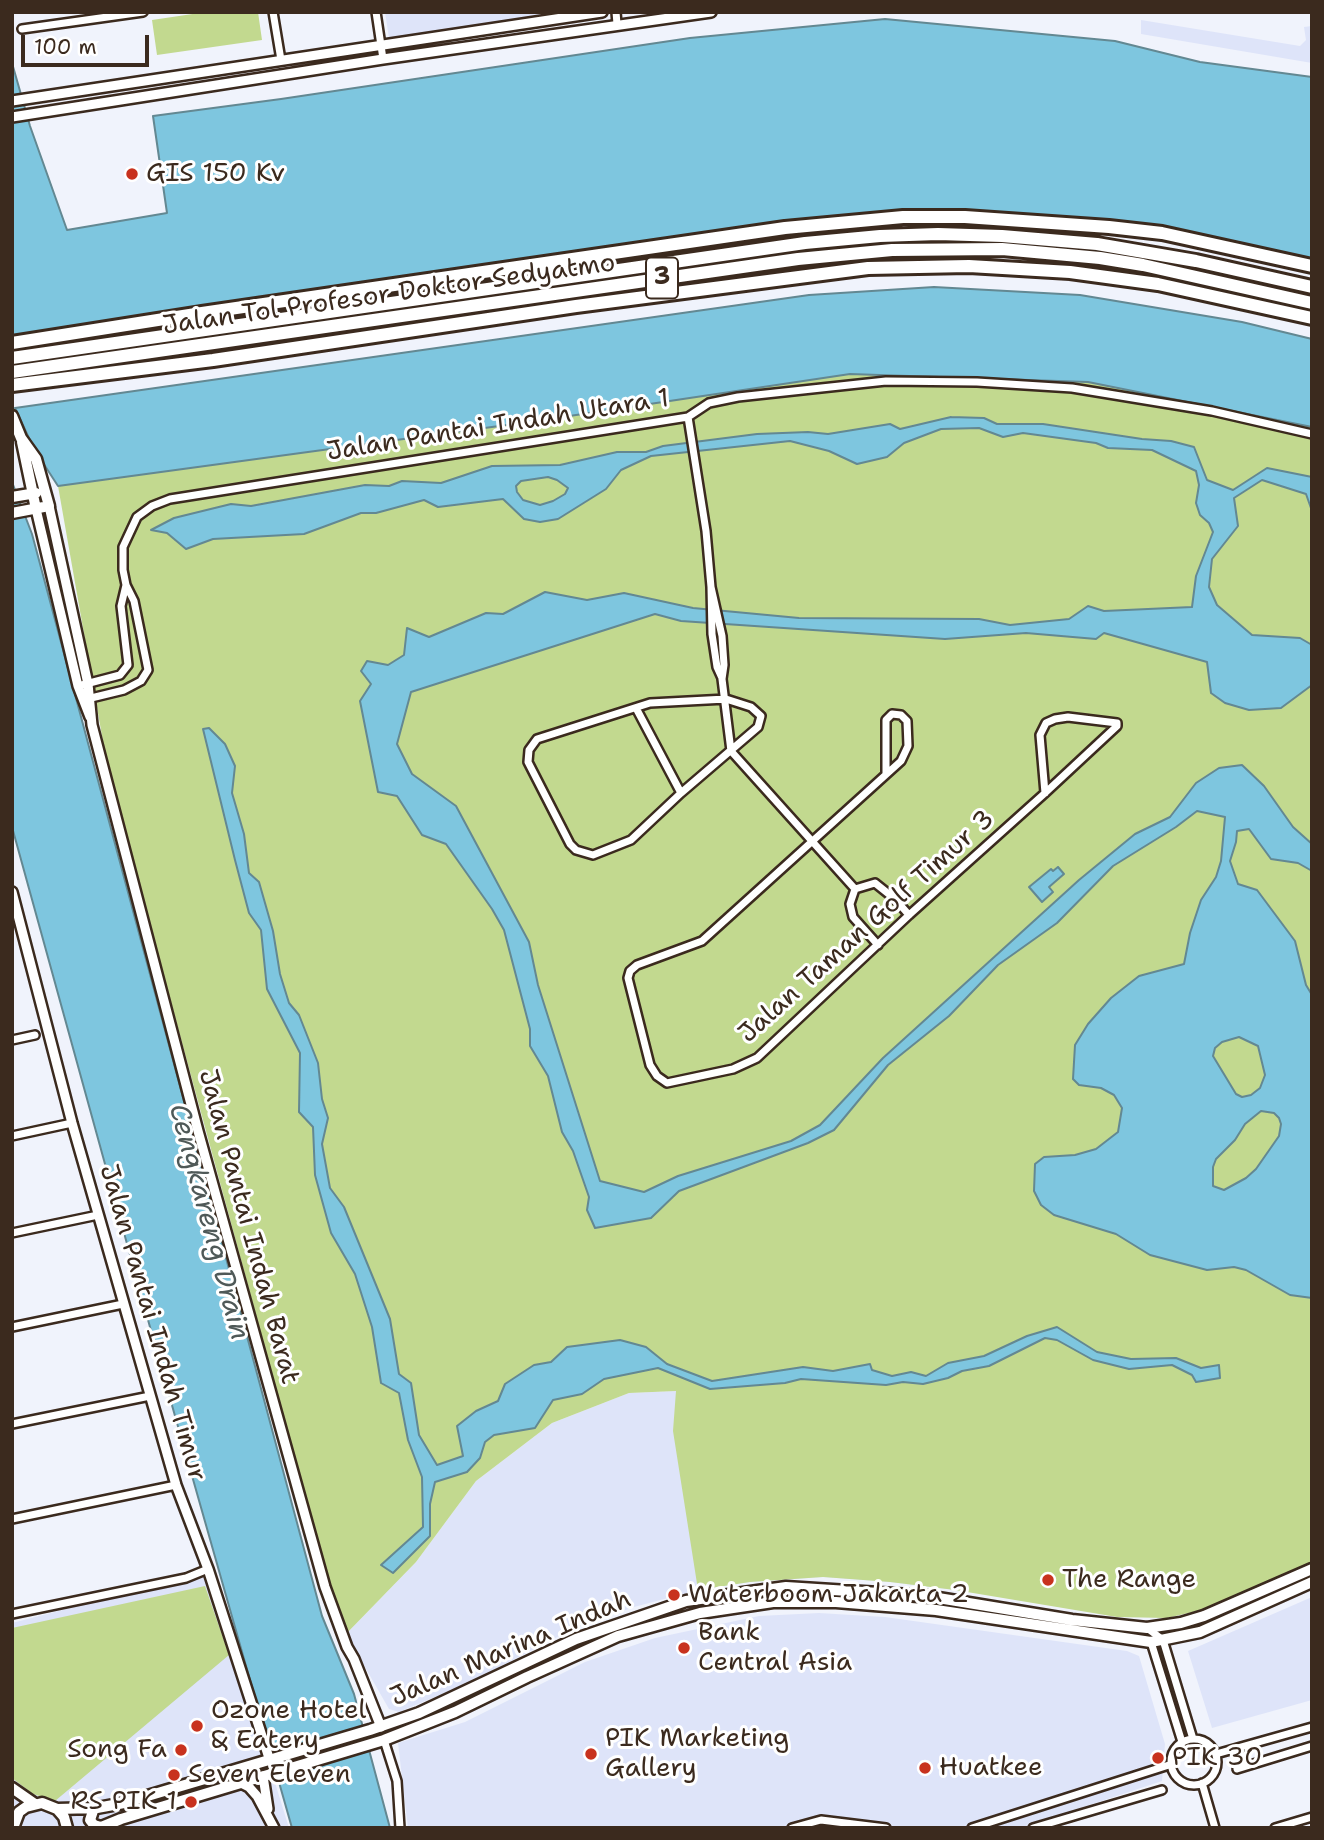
<!DOCTYPE html>
<html>
<head>
<meta charset="utf-8">
<style>
	body { margin:0 }
	#map { position:relative; width:1324px; height:1840px; overflow:hidden; background:#f0f3fc; font-family:"Shantell Sans",sans-serif }
	canvas { display:block }
	.frame { position:absolute; inset:0; border:14px solid #3b2a1e; pointer-events:none }
	.scale { position:absolute; left:21px; top:35px; width:128px; height:32px; box-sizing:border-box; border:4px solid #3b2a1e; border-top:0; padding-left:9px; font-size:21px; line-height:24px; white-space:nowrap; color:#3b2a1e; -webkit-text-stroke:5px #fff; paint-order:stroke }
</style>
</head>
<body>
<div id="map">
<canvas width="1324" height="1840"></canvas>
<div class="frame"></div>
<div class="scale">100 m</div>
</div>
<script>
const g = document.querySelector('canvas').getContext('2d');
g.lineJoin = 'round';
function fillPath(path, color) {
  g.fillStyle = color;
  g.fill(path, 'evenodd');
}
function toPath(rows) {
  const path = new Path2D();
  for (const r of rows) {
    if (r.length === 3) {
      path.moveTo(r[0] + r[2], r[1]);
      path.arc(r[0], r[1], r[2], 0, 2 * Math.PI);
      continue;
    }
    path.moveTo(r[0], r[1]);
    for (let i = 2; i < r.length; i += 2) path.lineTo(r[i], r[i + 1]);
  }
  return path;
}
function trace(path, color, width, dash) {
  g.strokeStyle = color;
  g.lineWidth = width;
  g.lineCap = dash ? 'butt' : 'round';
  g.setLineDash(dash || []);
  g.stroke(path);
}
function write(font, color, halo, rows, align = 'center') {
  g.font = font + ' "Shantell Sans",sans-serif';
  g.lineWidth = 6;
  g.setLineDash([]);
  g.textBaseline = 'middle';
  g.strokeStyle = halo;
  g.fillStyle = color;
  for (const [text, x, y, turn = 0] of rows) {
    g.save();
    g.translate(x, y);
    g.rotate((+turn || 0) * Math.PI / 180);
    g.textAlign = isNaN(turn) ? turn : align;
    if (halo) g.strokeText(text, 0, 0);
    g.fillText(text, 0, 0);
    g.restore();
  }
}
const built = toPath([
	[385,12,571,12,389,38],
	[1141,20,1300,46,1306,40,1304,27,1312,26,1312,63,1141,34],
	[676,1391,955,1590,890,1582,823,1577,750,1582,698,1590,634,1607,571,1630,468,1683,399,1712,389,1709,346,1634,416,1562,476,1481,552,1423,629,1393],
	[210,1572,289,1828,12,1828,12,1623],
	[1312,1597,1312,1700,1212,1728,1188,1651],
	[819,1613,885,1617,1127,1651,1139,1656,1165,1744,1162,1781,1020,1828,408,1828,398,1743,465,1722,585,1662,655,1638,759,1616]
]);
const green = toPath([
	[206,12,258,12,262,40,157,55,152,20],
	[850,374,1088,382,1312,427,1312,1562,1249,1589,1218,1606,1167,1618,1117,1617,955,1590,890,1582,823,1577,750,1582,698,1590,673,1431,676,1391,629,1393,552,1423,476,1481,416,1562,346,1634,319,1547,108,770,58,486,536,421],
	[205,1586,229,1655,55,1801,33,1794,12,1778,12,1628]
]);
const water = toPath([
	[885,19,1115,41,1200,62,1312,77,1312,265,1156,229,900,212,12,339,12,63,30,126,67,230,167,213,153,116,281,99,690,38,885,19],
	[934,287,1080,295,1242,322,1312,339,1312,427,1088,382,850,374,536,421,58,486,34,449,15,408,809,295,934,287],
	[951,417,984,418,997,424,1043,424,1142,439,1171,441,1194,447,1207,480,1233,490,1267,468,1312,477,1312,511,1306,494,1262,480,1234,498,1238,526,1212,559,1209,587,1217,605,1252,635,1300,638,1312,645,1312,685,1281,708,1249,710,1225,703,1211,693,1207,662,1104,633,1096,639,1026,633,945,639,681,621,655,614,411,692,397,744,412,774,456,806,529,942,538,985,600,1181,644,1192,678,1176,791,1141,820,1125,883,1058,1079,880,1135,834,1170,817,1196,783,1219,768,1242,765,1264,786,1293,827,1312,844,1312,871,1298,863,1271,859,1249,829,1237,831,1236,842,1230,861,1238,884,1257,890,1295,941,1306,985,1312,995,1312,1298,1290,1295,1246,1270,1234,1267,1207,1270,1150,1255,1116,1234,1054,1215,1041,1205,1034,1191,1035,1164,1044,1157,1075,1155,1096,1149,1118,1132,1122,1108,1114,1095,1101,1088,1079,1085,1073,1079,1075,1045,1088,1024,1111,998,1139,976,1184,964,1190,933,1201,900,1216,877,1221,861,1225,817,1197,811,1176,827,1113,866,1057,923,998,965,949,1016,888,1065,834,1130,808,1143,679,1191,651,1218,595,1228,587,1210,589,1197,573,1151,562,1132,548,1076,530,1046,530,1029,504,930,492,909,446,844,422,835,397,796,378,792,360,701,371,684,361,671,367,661,388,665,404,655,407,628,429,637,486,613,503,614,545,592,587,600,624,593,693,608,799,618,979,619,1010,625,1069,619,1088,606,1104,611,1192,607,1196,576,1213,532,1209,523,1200,515,1196,503,1199,485,1196,471,1152,450,1108,448,1096,443,1023,433,1003,437,979,428,941,429,904,443,887,457,857,464,829,451,790,441,651,456,621,470,606,489,558,519,540,522,524,519,503,499,438,507,424,500,376,513,361,513,304,534,213,539,186,549,167,533,151,530,174,518,231,504,251,506,365,485,389,486,402,481,441,483,492,466,560,465,617,452,646,452,663,446,757,434,808,432,828,434,890,424,900,429,951,417],
	[548,477,557,480,568,488,565,494,553,501,540,505,523,500,517,492,516,486,521,481,548,477],
	[1239,1037,1258,1046,1265,1075,1260,1088,1251,1095,1242,1097,1236,1094,1213,1056,1215,1048,1222,1042,1239,1037],
	[1261,1111,1274,1113,1279,1118,1281,1124,1279,1136,1256,1169,1246,1178,1224,1190,1213,1186,1213,1167,1216,1159,1235,1140,1245,1124,1261,1111],
	[12,482,32,534,322,1616,354,1694,390,1828,292,1828,158,1356,12,827,12,482],
	[209,728,225,744,235,766,232,793,244,834,249,873,259,882,273,931,280,974,289,1003,299,1015,318,1063,322,1099,328,1118,322,1144,330,1188,344,1207,390,1319,399,1374,411,1383,419,1435,437,1465,463,1456,457,1426,476,1411,498,1401,505,1384,534,1365,551,1362,567,1347,620,1340,646,1347,667,1364,712,1381,803,1367,833,1371,870,1364,872,1370,892,1376,911,1372,926,1376,948,1363,984,1356,1027,1336,1057,1327,1097,1352,1131,1359,1176,1358,1201,1368,1219,1365,1220,1378,1196,1382,1192,1375,1172,1365,1129,1369,1093,1360,1057,1340,1045,1338,989,1366,962,1371,948,1378,923,1384,903,1382,886,1385,801,1379,785,1383,710,1389,658,1368,604,1379,582,1394,553,1400,535,1428,494,1435,485,1442,480,1458,467,1472,435,1482,430,1504,430,1536,393,1573,381,1565,423,1527,422,1477,408,1440,399,1393,381,1383,372,1327,355,1274,331,1233,315,1175,313,1127,299,1112,300,1053,267,989,261,930,249,913,235,860,203,729,209,728],
	[1058,867,1064,874,1049,887,1053,892,1042,902,1029,887,1051,869,1053,871,1058,867]
]);
const minor = toPath([
	[273,12,281,60],
	[376,12,383,59],
	[616,12,617,24],
	[22,29,143,12],
	[688,417,706,531,711,587,712,634,717,667,722,678],
	[711,587,722,636,724,665,722,679,731,751,855,889],
	[78,686,120,675,128,665,121,606,126,585],
	[87,699,124,690,141,681,148,670,134,601,126,585,123,570,123,547,137,517,152,506,170,499,688,417,709,403,738,397,886,381,977,382,1072,388,1212,411,1312,434],
	[726,699,751,707,761,716,758,727,681,793,631,840,593,855,576,850,570,844,528,762,529,750,537,739,650,703,726,699],
	[636,708,681,793],
	[886,774,886,720,892,714,901,715,907,721,908,746,901,761,702,941,637,965,630,971,628,978,650,1065,657,1076,667,1083,733,1069,757,1058,909,915,1045,793,1117,726,1117,723,1068,717,1055,719,1046,723,1040,735,1045,793],
	[878,945,853,917,850,904,855,889,875,883,895,899,909,915],
	[12,1040,35,1035],
	[12,1136,72,1123],
	[12,1233,98,1215],
	[12,1327,123,1304],
	[12,1424,150,1396],
	[12,1519,176,1485],
	[12,1614,186,1578,208,1569],
	[1147,1628,1163,1640,1193,1739],
	[1151,1642,1182,1742],
	[1194,1762,23],
	[384,1740,397,1781,400,1828],
	[1216,1754,1312,1727],
	[1237,1769,1312,1746],
	[1202,1783,1215,1828],
	[792,1828,821,1820,886,1828],
	[972,1828,1172,1764],
	[1033,1828,1162,1790],
	[1275,1828,1312,1817]
]);
const tertiary = toPath([
	[12,101,602,12],
	[12,117,383,59,711,12],
	[49,506,88,684,92,725,198,1131,325,1587,347,1647,354,1659,381,1727],
	[36,509,78,686,90,717],
	[12,892,72,1123,176,1485,208,1569,270,1761],
	[263,1776,268,1809],
	[241,1783,249,1787,257,1796,274,1828]
]);
const secondary = toPath([
	[12,416,21,438,36,459,49,506,12,513],
	[22,442,36,509],
	[12,497,36,493],
	[12,1788,35,1804],
	[94,1808,90,1820,94,1825,101,1827],
	[57,1809,97,1808,124,1803,370,1730,419,1713,576,1639,686,1601,786,1587,926,1596,1072,1620,1147,1628,1181,1623,1204,1616,1312,1569],
	[13,1828,19,1812,26,1807,42,1803,57,1809,64,1817,67,1828],
	[99,1828,121,1819,384,1740,455,1712,527,1677,618,1636,700,1613,773,1602,836,1602,936,1610,1151,1642,1200,1632,1312,1582]
]);
const motorway = toPath([
	[12,343,202,313,785,228,903,217,965,217,1109,227,1162,233,1312,266],
	[12,358,805,243,880,236,938,234,1002,236,1097,244,1196,261,1312,287],
	[12,372,798,259,892,250,1002,249,1100,258,1143,265,1312,303],
	[12,385,213,360,576,306,868,268,969,266,1070,272,1158,284,1312,318]
]);
const markers = [
	[132,174,7,"#c8321e"],
	[1048,1580,7,"#c8321e"],
	[674,1595,7,"#c8321e"],
	[684,1648,7,"#c8321e"],
	[197,1726,7,"#c8321e"],
	[181,1750,7,"#c8321e"],
	[591,1754,7,"#c8321e"],
	[1158,1758,7,"#c8321e"],
	[925,1768,7,"#c8321e"],
	[174,1775,7,"#c8321e"],
	[191,1802,7,"#c8321e"]
];
const shields = [
	[662,278,32]
];
const shieldNames = [
	["3",662,278]
];
const poiNames = [
	["GIS 150 Kv",146,174],
	["The Range",1062,1580],
	["Waterboom Jakarta 2",688,1595],
	["Bank",698,1633],
	["Central Asia",698,1663],
	["Ozone Hotel",211,1711],
	["& Eatery",211,1741],
	["PIK Marketing",605,1739],
	["Gallery",605,1769],
	["Song Fa",167,1750,"right"],
	["PIK 30",1172,1758],
	["Huatkee",939,1768],
	["Seven Eleven",188,1775],
	["RS PIK 1",177,1802,"right"]
];
const streetNames = [
	["Jalan Tol Profesor Doktor Sedyatmo",389,295,-8],
	["Jalan Pantai Indah Utara 1",498,426,-9],
	["Jalan Taman Golf Timur 3",867,927,-42],
	["Jalan Pantai Indah Barat",248,1227,75],
	["Jalan Pantai Indah Timur",152,1323,74],
	["Jalan Marina Indah",511,1649,-23]
];
const waterNames = [
	["Cengkareng Drain",208,1222,75]
];
fillPath(built, '#dee4f9');
fillPath(green, '#c2d98f');
fillPath(water, '#7ec6df');
trace(water, '#638892', 2);
trace(minor, '#3b2a1e', 12);
trace(tertiary, '#3b2a1e', 14);
trace(secondary, '#3b2a1e', 15);
trace(motorway, '#3b2a1e', 18);
trace(minor, '#fff', 7);
trace(tertiary, '#fff', 9);
trace(secondary, '#fff', 10);
trace(motorway, '#fff', 12);
for (const [x, y, r, color] of markers) {
  const dot = new Path2D();
  dot.arc(x, y, r, 0, 2 * Math.PI);
  g.fillStyle = color;
  g.fill(dot);
  trace(dot, '#fff', 2.5);
}
for (const [x, y, w] of shields) {
  const box = new Path2D();
  box.roundRect(x - w / 2, y - 20.5, w, 41, 5);
  g.fillStyle = '#fff';
  g.fill(box);
  trace(box, '#3b2a1e', 2);
}
write('bold 24px', '#3b2a1e', null, shieldNames);
write('26px', '#3b2a1e', '#fff', poiNames, 'left');
write('26px', '#3b2a1e', '#fff', streetNames);
write('italic 28px', '#4f5958', '#fff', waterNames);
</script>
</body>
</html>
